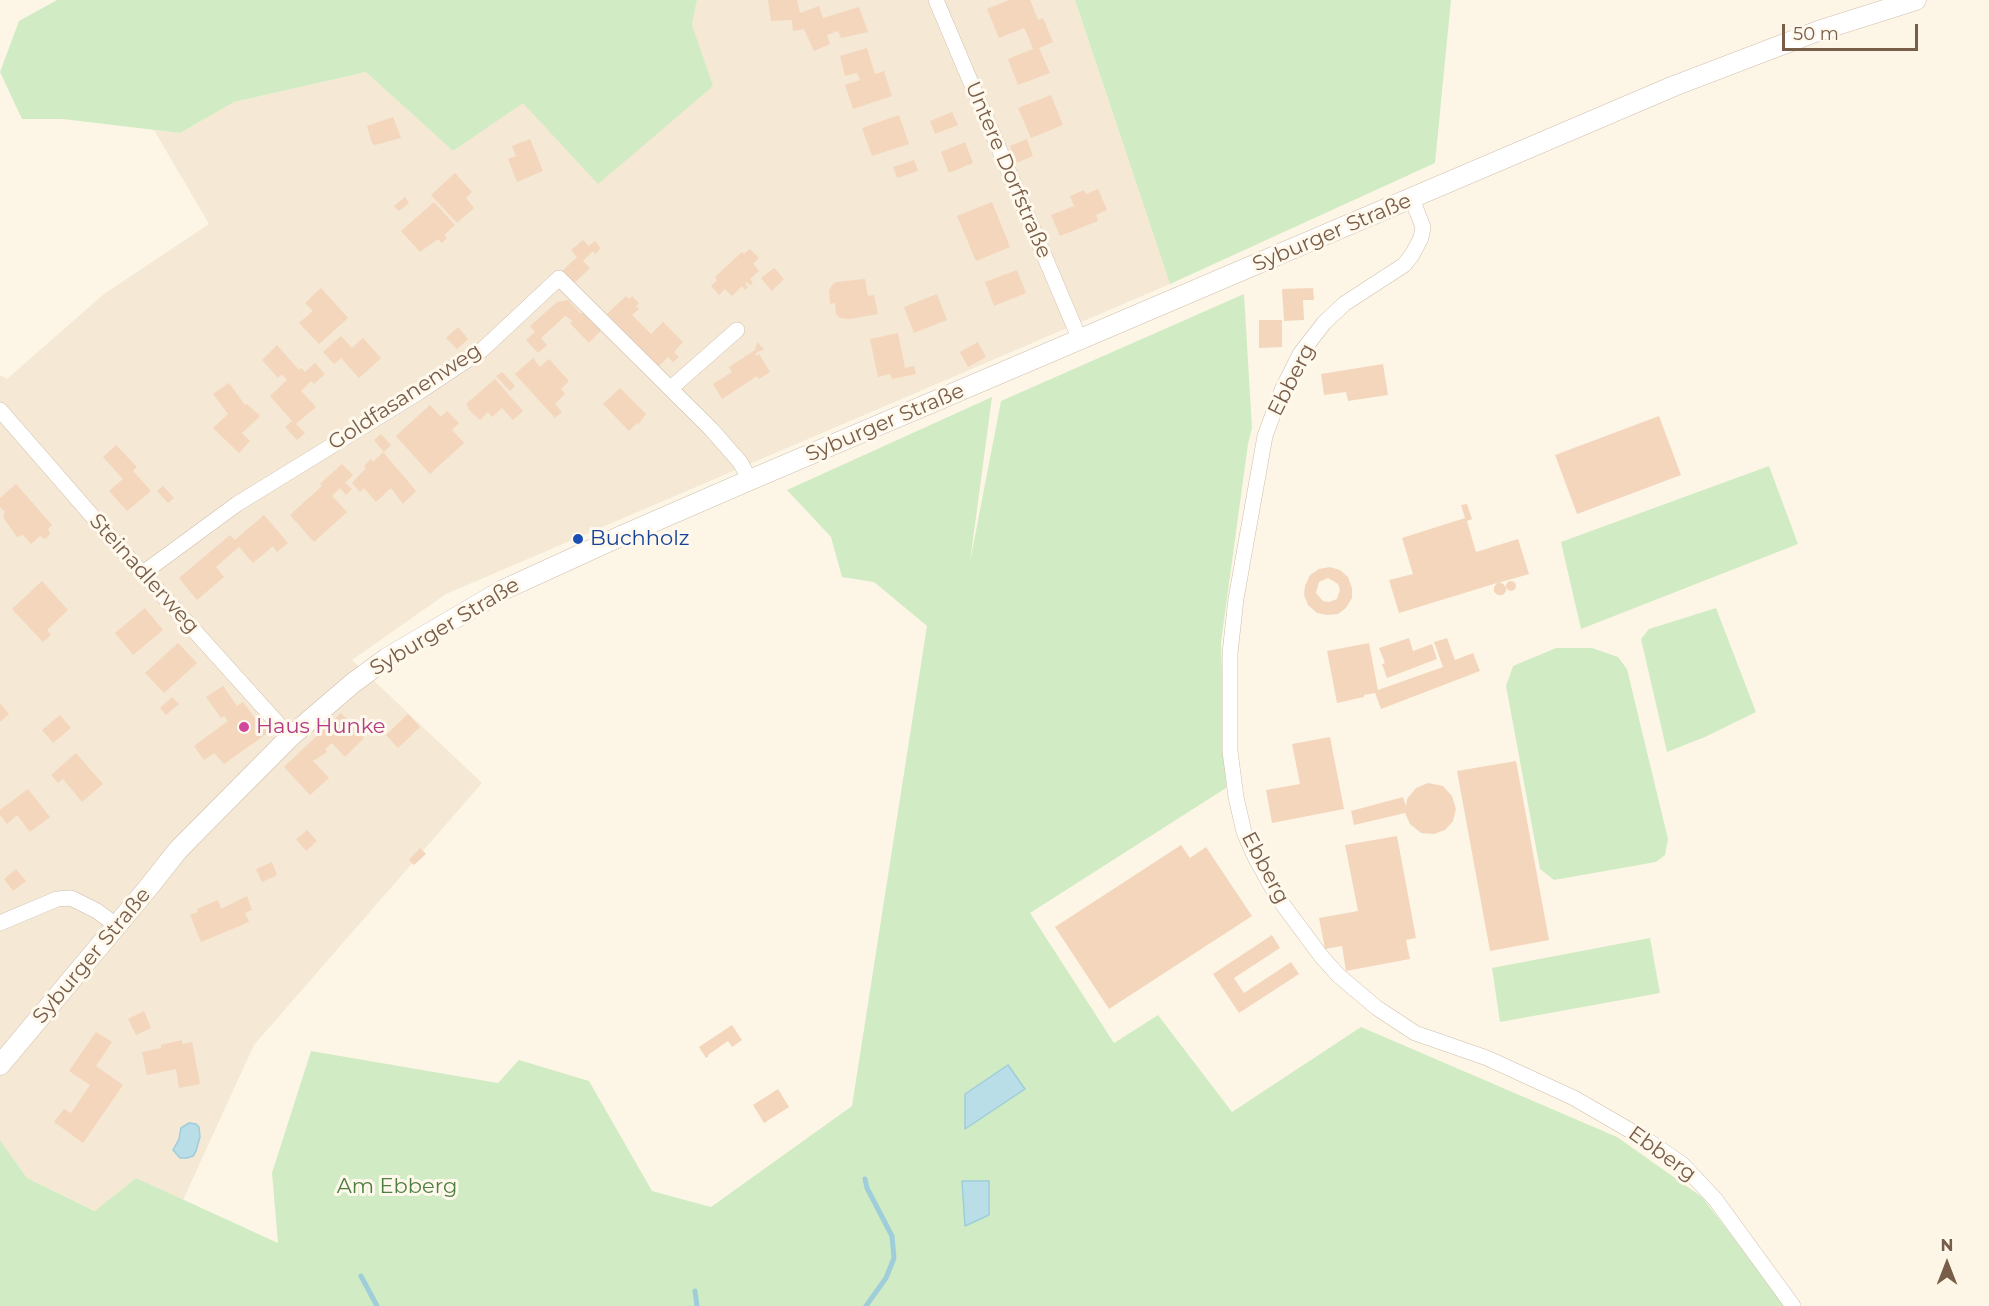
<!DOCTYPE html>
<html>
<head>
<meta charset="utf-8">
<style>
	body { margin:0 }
	#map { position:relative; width:1989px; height:1306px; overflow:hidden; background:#fdf6e6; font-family:Montserrat,sans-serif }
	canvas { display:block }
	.north { position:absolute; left:1917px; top:1234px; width:60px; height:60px; -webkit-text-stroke:4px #fff9ed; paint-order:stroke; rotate:0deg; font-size:16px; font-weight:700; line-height:24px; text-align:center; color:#785d49 }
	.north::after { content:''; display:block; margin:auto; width:21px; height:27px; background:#785d49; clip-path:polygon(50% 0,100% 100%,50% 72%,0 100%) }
	.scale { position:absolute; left:1782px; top:24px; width:136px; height:27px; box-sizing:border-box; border:3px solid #785d49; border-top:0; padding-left:8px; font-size:18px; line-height:21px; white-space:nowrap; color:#785d49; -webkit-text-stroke:4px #fff9ed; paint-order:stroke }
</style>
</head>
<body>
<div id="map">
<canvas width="1989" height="1306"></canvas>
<div class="north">N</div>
<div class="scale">50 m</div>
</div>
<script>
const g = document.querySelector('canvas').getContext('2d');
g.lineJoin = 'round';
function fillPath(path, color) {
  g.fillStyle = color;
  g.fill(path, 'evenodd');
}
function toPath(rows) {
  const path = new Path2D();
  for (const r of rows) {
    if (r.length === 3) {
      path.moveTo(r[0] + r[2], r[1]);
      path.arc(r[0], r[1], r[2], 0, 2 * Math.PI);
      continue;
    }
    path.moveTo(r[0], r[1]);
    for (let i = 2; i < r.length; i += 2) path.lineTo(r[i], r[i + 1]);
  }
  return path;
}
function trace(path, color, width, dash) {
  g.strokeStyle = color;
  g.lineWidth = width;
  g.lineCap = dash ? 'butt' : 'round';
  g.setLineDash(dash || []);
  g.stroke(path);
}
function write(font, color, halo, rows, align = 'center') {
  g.font = font + ' Montserrat,sans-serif';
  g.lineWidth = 6;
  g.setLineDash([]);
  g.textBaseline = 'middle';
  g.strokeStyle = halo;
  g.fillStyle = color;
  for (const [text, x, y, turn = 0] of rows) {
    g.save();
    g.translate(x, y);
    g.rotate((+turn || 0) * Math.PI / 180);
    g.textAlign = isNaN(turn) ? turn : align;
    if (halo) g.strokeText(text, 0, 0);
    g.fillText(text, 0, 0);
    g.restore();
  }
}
const residential = toPath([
	[697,0,1075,0,1170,284,446,594,352,660,482,783,254,1045,183,1200,136,1178,96,1211,27,1178,0,1140,0,375,7,379,104,294,209,224,154,130,180,133,234,102,366,72,453,151,522,103,712,87,692,25]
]);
const green = toPath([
	[57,0,697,0,692,25,713,86,598,184,523,103,453,151,366,72,234,102,180,133,63,119,22,119,0,72,19,21],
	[1075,0,1451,0,1435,163,1170,284],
	[1244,294,1252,428,1248,444,1221,642,1226,788,1030,913,1114,1043,1158,1015,1232,1112,1361,1027,1617,1137,1702,1197,1786,1306,0,1306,0,1140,27,1178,95,1211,136,1178,278,1243,272,1173,311,1051,498,1083,519,1060,589,1081,652,1191,711,1207,852,1106,927,626,874,582,842,577,831,537,787,490,992,397,970,562,1001,401],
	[1769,466,1798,544,1581,629,1561,542],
	[1716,608,1756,712,1705,737,1667,752,1641,639,1649,629],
	[1556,648,1592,648,1618,657,1627,669,1668,839,1665,855,1656,862,1554,880,1540,869,1506,686,1513,666],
	[1650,938,1660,993,1500,1022,1492,968]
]);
const water = toPath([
	[1008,1065,1025,1089,965,1129,965,1094,1008,1065],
	[189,1123,196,1124,199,1127,200,1137,196,1151,193,1156,187,1158,180,1158,173,1150,179,1139,181,1128,189,1123],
	[962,1181,989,1181,989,1215,965,1226,962,1181]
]);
const stream = toPath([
	[865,1179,867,1188,892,1236,894,1258,886,1278,866,1306],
	[361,1276,377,1306],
	[695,1291,697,1306]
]);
const building = toPath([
	[768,0,797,0,800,13,819,6,823,18,859,7,868,32,841,38,838,31,827,35,830,44,814,51,804,29,793,31,792,20,771,21],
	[1009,0,1030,0,1038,20,1043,18,1053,42,1039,48,1050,73,1018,85,1008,59,1033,49,1027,34,1024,28,999,38,987,9],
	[867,48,875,74,884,71,892,96,853,109,845,85,860,80,857,73,845,76,840,56],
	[1051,95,1063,125,1031,138,1018,108],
	[952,112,958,125,935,134,930,121],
	[899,115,909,144,872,156,862,128],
	[393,117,401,138,375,145,372,143,367,126],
	[530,139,543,171,517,182,508,159,516,156,512,146],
	[1027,139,1033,156,1016,163,1010,146],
	[965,142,973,163,949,173,941,152],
	[914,160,918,171,897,178,893,167],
	[455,173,472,192,466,198,474,208,457,223,431,195],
	[1098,189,1107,210,1096,215,1098,221,1060,236,1051,215,1074,206,1070,196,1084,190,1086,194],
	[405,197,409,203,399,211,394,206],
	[434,202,455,225,444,235,447,238,442,243,438,239,420,252,401,231],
	[992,202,1010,247,976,261,957,216],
	[583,240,589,246,595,241,601,248,595,254,593,251,583,261,590,268,572,285,560,273,577,257,571,250],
	[750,249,759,258,753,264,759,271,750,279,753,283,750,285,747,282,745,284,748,287,745,290,742,286,732,296,725,289,719,295,711,286,717,280,715,277,742,252,744,254],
	[774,268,784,279,772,291,761,278],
	[1017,270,1026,293,994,306,985,282],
	[865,279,868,296,874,295,878,314,850,319,840,318,836,314,835,303,830,304,829,291,832,285,836,282],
	[321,288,348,318,319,344,299,323,313,311,305,303],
	[1313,288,1314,300,1303,300,1304,320,1284,321,1282,289],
	[937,294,947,320,914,333,904,307],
	[626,296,629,299,632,296,639,303,636,306,639,309,632,315,651,334,663,322,683,342,674,352,679,357,673,362,668,357,658,367,607,314],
	[568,300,581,314,585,310,603,328,589,343,570,323,573,321,565,316,541,338,547,345,538,353,526,340,535,332,530,326,557,302],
	[1259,320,1282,320,1282,347,1259,348],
	[458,327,468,339,457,349,446,338],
	[898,333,905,368,914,366,916,374,892,379,890,374,878,377,870,339],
	[341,336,352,348,363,338,381,358,359,378,341,358,334,364,323,352],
	[757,342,764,349,756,353,756,356,759,354,770,372,759,379,757,376,722,399,713,384,732,372,729,367,755,350],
	[978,342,986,357,968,367,960,352],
	[277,345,299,370,301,368,305,372,315,363,325,374,314,384,311,381,301,391,316,407,296,424,305,433,297,440,285,427,292,421,270,396,287,380,282,374,278,378,262,360],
	[533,358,540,367,549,359,569,381,561,389,565,394,555,404,562,412,555,418,515,374],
	[1383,364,1388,395,1348,401,1346,392,1324,395,1321,374],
	[502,372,515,386,510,391,496,376],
	[495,379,523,411,513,420,502,408,492,417,488,412,480,420,468,409,469,408,466,404],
	[229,383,245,405,247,404,260,416,242,433,250,441,239,453,213,428,228,414,213,394],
	[620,388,646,414,638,425,637,423,629,431,603,404],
	[430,405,441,417,447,411,459,423,452,430,464,443,430,474,396,436],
	[1659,416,1681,475,1577,514,1555,455],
	[381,434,391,445,384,452,374,440],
	[116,445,137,467,133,471,151,491,127,511,109,491,123,479,103,457],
	[383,452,416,491,403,504,391,488,376,502,364,488,360,492,352,483,366,468,364,466,371,459,373,462],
	[342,464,353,475,345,483,352,489,346,495,340,488,332,496,347,512,314,542,290,515,322,486,320,484],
	[16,484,52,525,48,529,50,534,45,539,40,536,31,544,23,535,17,537,3,517,5,512,0,507,0,498],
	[163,486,174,498,168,503,157,491],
	[1467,504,1472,519,1467,521,1476,552,1518,539,1529,574,1498,583,1502,583,1506,587,1506,591,1503,595,1498,595,1494,592,1494,587,1497,583,1399,613,1389,580,1413,574,1402,538,1465,518,1461,505],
	[264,515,288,543,277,552,273,546,253,563,239,547,216,567,224,577,197,600,179,578,230,535,235,540],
	[1330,567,1340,570,1348,577,1352,588,1352,598,1346,608,1338,614,1327,615,1317,613,1308,605,1304,595,1305,586,1310,575,1319,569],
	[1328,578,1338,584,1340,590,1337,599,1329,602,1323,601,1316,593,1319,582],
	[42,581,68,610,47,630,51,635,43,642,12,609],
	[1511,586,5],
	[145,608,163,630,133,655,115,633],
	[1409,638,1413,651,1432,644,1437,659,1387,678,1382,664,1385,663,1379,648],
	[1447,638,1455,660,1473,653,1480,671,1381,709,1375,693,1364,695,1364,697,1337,703,1327,651,1369,643,1378,690,1443,667,1434,642],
	[178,643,197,663,164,693,145,673],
	[223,686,237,706,243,702,260,725,265,723,270,729,269,732,224,764,214,753,204,760,194,746,228,721,224,716,221,718,206,697],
	[172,697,179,704,166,715,160,708],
	[0,703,9,714,0,722],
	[341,713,364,738,345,757,332,743,325,749,327,752,313,761,329,778,310,795,284,767],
	[408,714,420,727,398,748,386,735],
	[60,715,71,728,53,743,42,730],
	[1330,737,1344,809,1272,823,1266,790,1300,784,1292,744],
	[76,753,103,784,82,802,63,779,58,783,51,775],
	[1516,761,1549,940,1490,951,1457,771],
	[1428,783,1443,786,1452,796,1456,809,1453,821,1445,830,1434,834,1421,833,1410,824,1405,813,1354,825,1351,811,1403,797,1406,806,1407,799,1416,788],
	[28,789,50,817,30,832,17,815,7,824,0,815,0,810],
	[307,830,317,841,306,851,296,839],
	[1397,836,1416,938,1406,940,1410,959,1346,971,1342,946,1325,949,1319,918,1358,911,1345,845],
	[1181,845,1190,858,1206,847,1252,916,1109,1009,1055,927],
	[420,848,426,854,414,865,409,860],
	[272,862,277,875,262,882,256,869],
	[16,869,26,881,13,891,4,879],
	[247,896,252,910,245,913,249,922,201,942,190,915,198,912,197,909,218,900,221,909],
	[1272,935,1280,948,1234,978,1244,993,1291,962,1299,974,1239,1013,1213,974],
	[144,1011,151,1028,136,1035,128,1019],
	[732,1025,742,1040,732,1047,728,1041,708,1055,709,1056,706,1058,699,1047],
	[96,1032,112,1042,96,1066,123,1085,83,1143,54,1122,64,1109,71,1113,90,1085,69,1071],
	[182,1040,182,1044,192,1042,200,1084,179,1088,176,1069,147,1075,142,1052,161,1048,161,1045],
	[778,1089,789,1107,764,1123,753,1105]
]);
const minor = toPath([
	[936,0,1080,340],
	[1412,199,1423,227,1421,238,1412,255,1404,265,1344,304,1324,323,1300,354,1282,390,1265,436,1236,599,1230,653,1230,751,1236,797,1244,832,1255,857,1278,898,1321,956,1338,975,1377,1008,1415,1033,1487,1058,1574,1098,1650,1142,1682,1164,1715,1199,1793,1306],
	[671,388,737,330],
	[0,410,120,548,290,737],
	[143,573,237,504,419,392,482,350,559,278,711,429,740,462,750,480],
	[0,923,57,899,71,898,97,911,117,926]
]);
const tertiary = toPath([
	[0,1065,148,888,178,850,290,737,353,683,387,658,503,590,621,536,750,480,1674,86,1818,31,1916,0]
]);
const markers = [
	[578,539,6,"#1a4fb4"],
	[244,727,6,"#d1479c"]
];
const streetNames = [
	["Untere Dorfstraße",1008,170,67],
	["Syburger Straße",1332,233,-23],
	["Ebberg",1292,380,-63],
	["Goldfasanenweg",405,397,-33],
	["Syburger Straße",885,423,-23],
	["Steinadlerweg",144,574,48],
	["Syburger Straße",445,627,-31],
	["Ebberg",1265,868,62],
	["Syburger Straße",92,956,-50],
	["Ebberg",1662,1154,36]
];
const transitNames = [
	["Buchholz",590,539]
];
const hotelNames = [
	["Haus Hunke",256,727]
];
const parkNames = [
	["Am Ebberg",397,1187]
];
fillPath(residential, '#f5e8d4');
fillPath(green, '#d1ecc4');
fillPath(water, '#b9dee8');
trace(water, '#9fcdda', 1.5);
trace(stream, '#9fcdda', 5);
fillPath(building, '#f4d6bd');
trace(minor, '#cfbeab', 16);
trace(tertiary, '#cfbeab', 21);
trace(minor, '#fff', 15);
trace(tertiary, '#fff', 20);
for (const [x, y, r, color] of markers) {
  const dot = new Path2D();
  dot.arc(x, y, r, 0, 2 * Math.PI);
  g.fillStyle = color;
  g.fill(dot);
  trace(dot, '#fff9ed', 2);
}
write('21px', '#785d49', '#fff9ed', streetNames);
write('21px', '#164399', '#fff9ed', transitNames, 'left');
write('21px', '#b23c85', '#fff9ed', hotelNames, 'left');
write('21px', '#4f7e41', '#fff9ed', parkNames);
</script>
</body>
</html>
